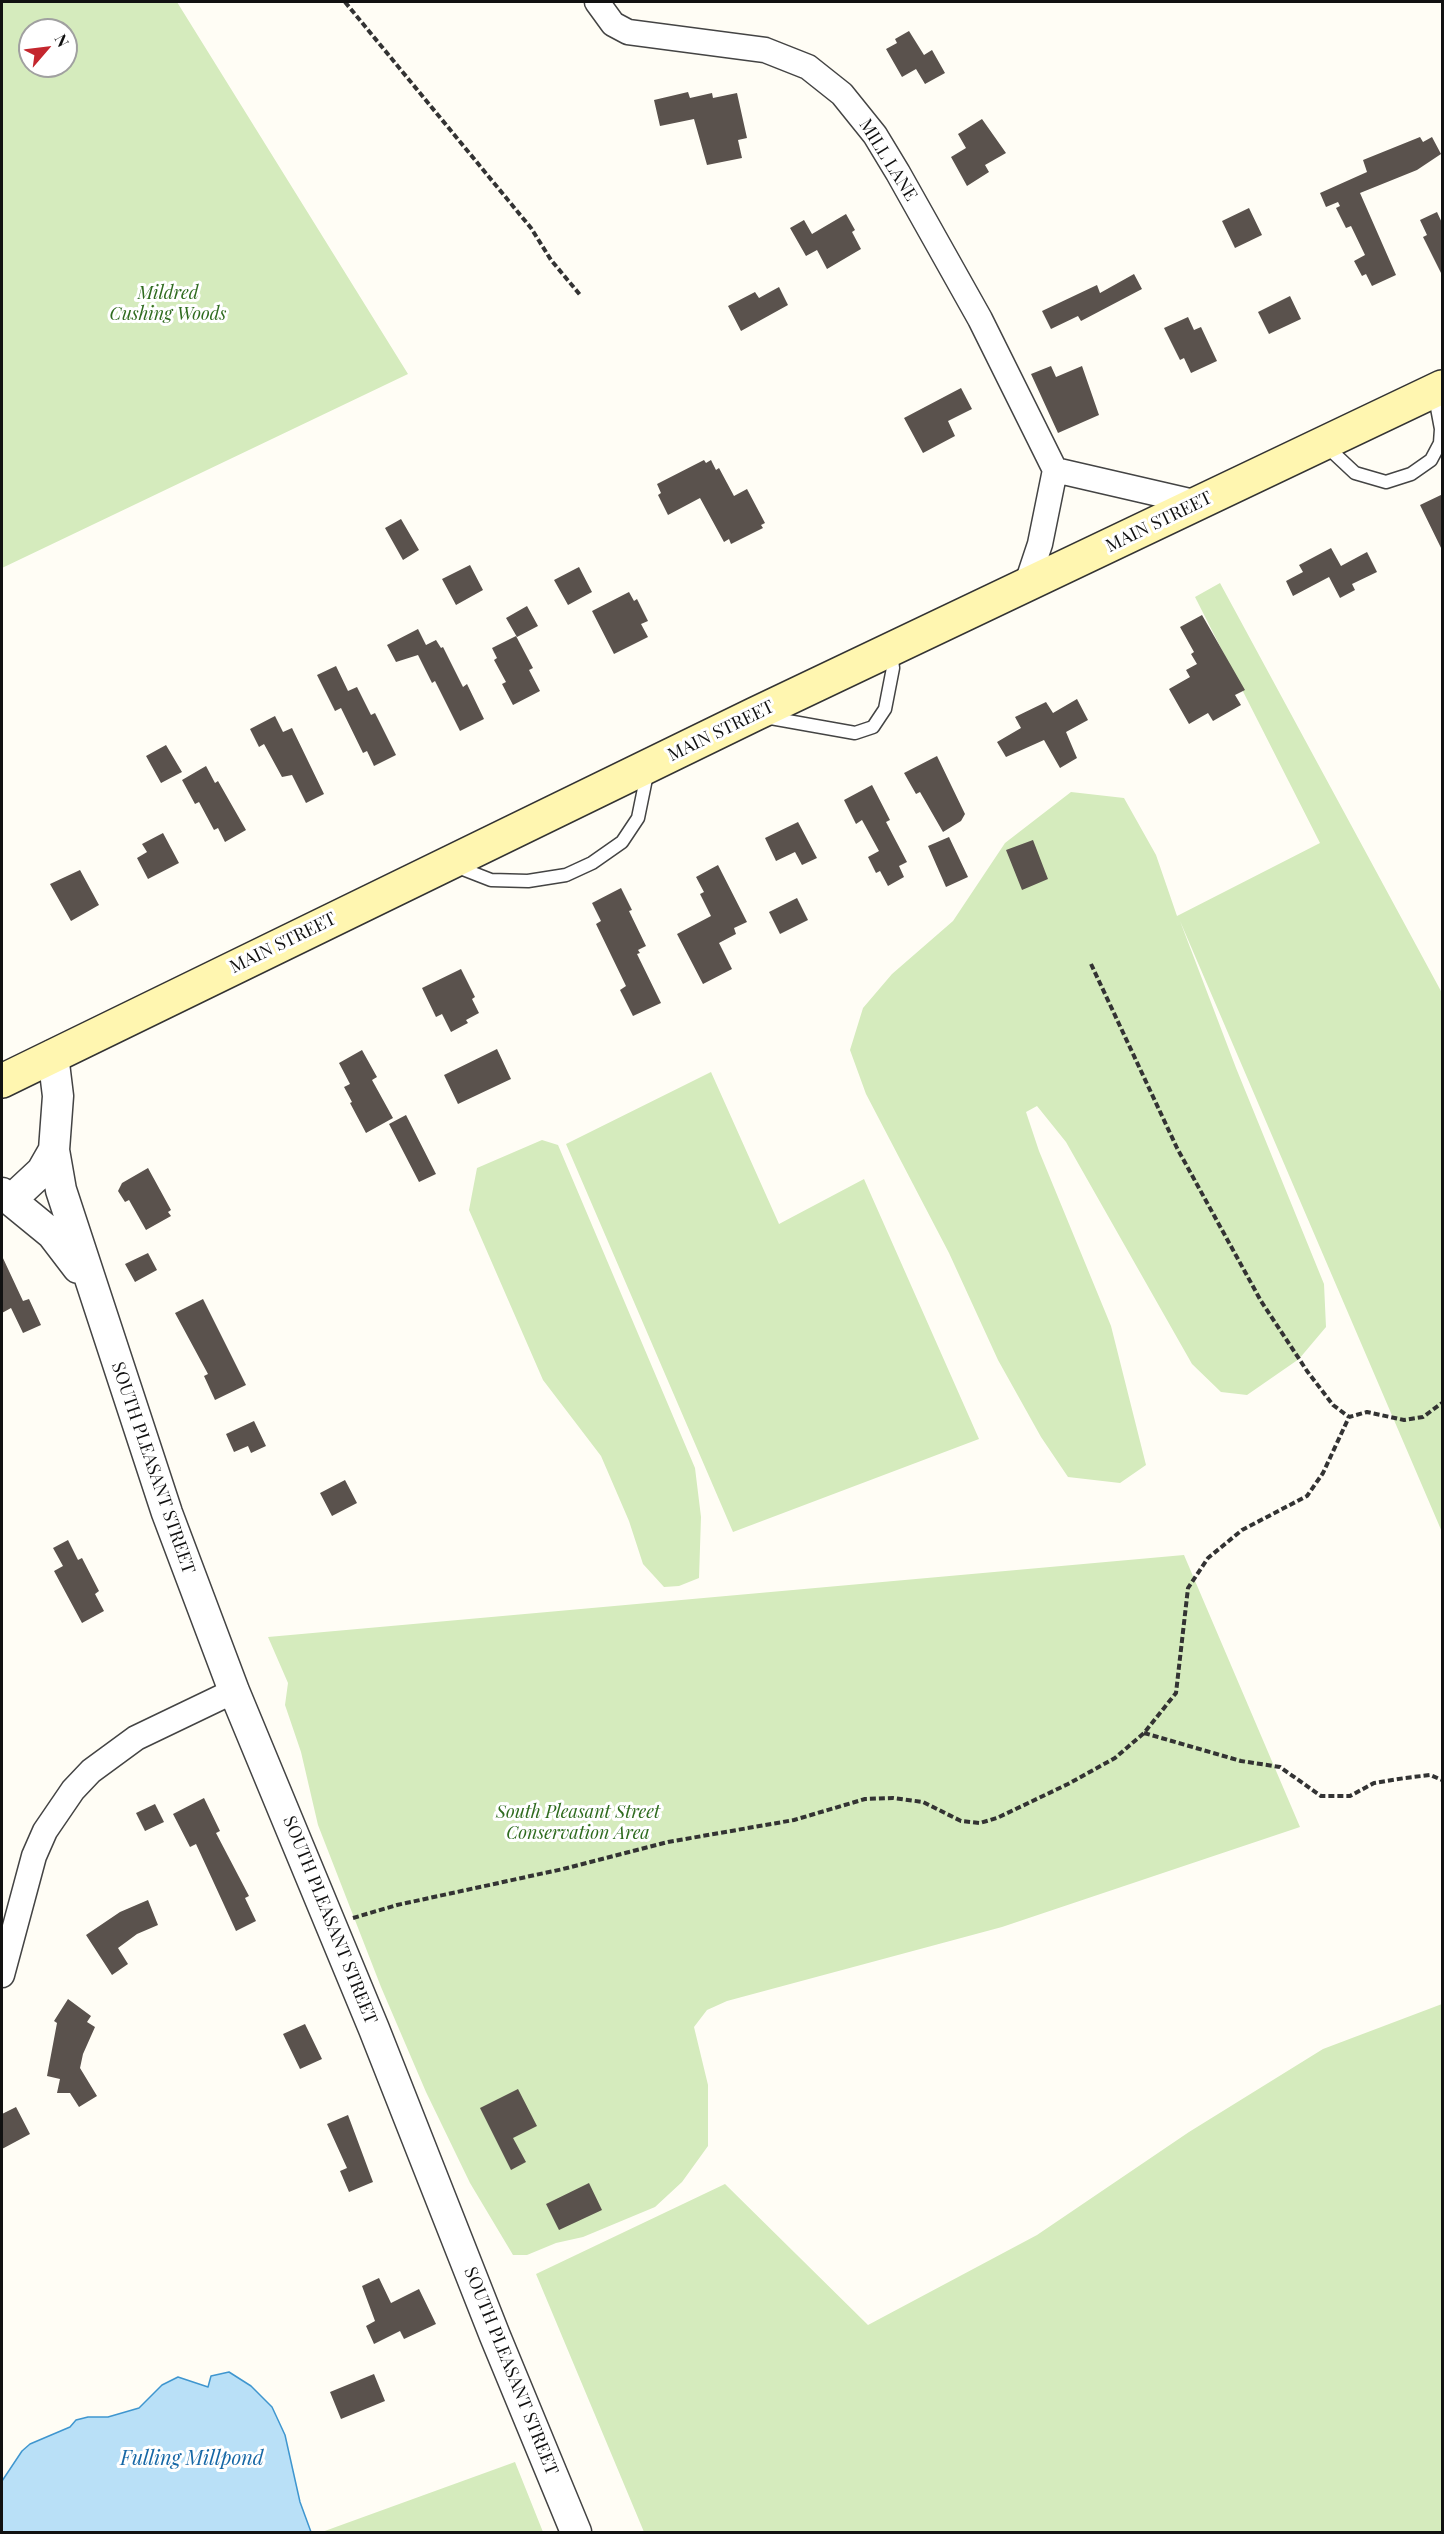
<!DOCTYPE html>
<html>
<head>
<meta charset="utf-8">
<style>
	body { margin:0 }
	#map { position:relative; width:1444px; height:2534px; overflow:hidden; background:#fffdf5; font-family:"Playfair Display",serif }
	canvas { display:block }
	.frame { position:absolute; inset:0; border:3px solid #111; pointer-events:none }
	.north { position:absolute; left:18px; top:18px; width:60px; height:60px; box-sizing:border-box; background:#fff; border:2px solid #a0a0a0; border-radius:50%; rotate:62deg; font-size:16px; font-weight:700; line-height:24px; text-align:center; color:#111 }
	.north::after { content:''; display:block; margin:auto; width:21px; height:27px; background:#c4262e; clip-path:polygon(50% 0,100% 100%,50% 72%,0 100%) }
</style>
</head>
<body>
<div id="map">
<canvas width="1444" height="2534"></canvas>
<div class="frame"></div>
<div class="north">N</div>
</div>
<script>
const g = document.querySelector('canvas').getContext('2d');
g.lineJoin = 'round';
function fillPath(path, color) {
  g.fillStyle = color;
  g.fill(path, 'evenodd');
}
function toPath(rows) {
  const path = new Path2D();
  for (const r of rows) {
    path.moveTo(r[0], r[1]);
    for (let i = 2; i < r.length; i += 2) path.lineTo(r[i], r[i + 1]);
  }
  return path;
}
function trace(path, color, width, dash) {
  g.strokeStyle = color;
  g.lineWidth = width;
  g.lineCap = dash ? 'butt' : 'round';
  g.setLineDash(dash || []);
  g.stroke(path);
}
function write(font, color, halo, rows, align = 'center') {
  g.font = font + ' "Playfair Display",serif';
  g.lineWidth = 6;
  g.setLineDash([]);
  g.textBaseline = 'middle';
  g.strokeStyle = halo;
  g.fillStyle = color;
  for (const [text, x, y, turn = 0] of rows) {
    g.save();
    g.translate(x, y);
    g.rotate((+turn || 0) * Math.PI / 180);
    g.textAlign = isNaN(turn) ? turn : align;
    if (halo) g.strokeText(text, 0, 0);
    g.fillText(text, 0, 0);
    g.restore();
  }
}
const green = toPath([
	[2,2,177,2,408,374,2,568],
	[30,30,66,30,66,66,30,66],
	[1220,583,1442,993,1442,1532,1180,921,1236,1068,1324,1284,1326,1327,1299,1359,1247,1395,1221,1392,1192,1364,1066,1142,1037,1106,1026,1112,1039,1151,1111,1326,1146,1465,1120,1483,1068,1477,1041,1437,998,1360,949,1253,866,1094,850,1050,863,1008,892,974,953,921,1005,843,1071,792,1124,798,1156,855,1177,916,1320,843,1195,597],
	[711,1072,779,1224,864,1179,979,1439,733,1532,566,1144],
	[542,1140,558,1145,695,1468,701,1517,699,1578,679,1586,664,1587,643,1564,629,1521,601,1456,543,1380,469,1210,477,1168],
	[1184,1555,1300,1827,1002,1927,727,2001,707,2010,694,2027,708,2085,708,2146,682,2182,655,2207,583,2237,556,2243,527,2255,513,2255,470,2183,426,2092,381,1987,318,1825,301,1752,285,1705,288,1683,268,1637],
	[1442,2004,1442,2532,644,2532,536,2274,725,2184,868,2325,1037,2235,1189,2132,1323,2049],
	[515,2462,543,2532,322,2532]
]);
const water = toPath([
	[229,2372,251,2386,272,2407,285,2435,300,2502,311,2532,2,2532,2,2481,22,2451,30,2444,70,2427,76,2420,88,2417,108,2417,139,2408,162,2385,178,2377,208,2387,211,2376,229,2372]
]);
const building = toPath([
	[909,31,924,55,932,50,945,73,925,84,916,69,902,77,886,49,897,43,895,39],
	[688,92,690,98,712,93,713,98,737,93,747,138,738,140,742,158,707,165,694,119,660,126,654,100],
	[982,119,1006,153,985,165,989,172,967,186,951,157,966,148,958,134],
	[1420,137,1423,142,1432,137,1441,154,1417,170,1360,193,1396,275,1372,286,1366,274,1362,276,1354,261,1365,255,1351,226,1346,228,1336,208,1340,206,1338,202,1326,207,1320,193,1367,172,1363,160],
	[1249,208,1262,235,1235,248,1222,221],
	[1437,212,1443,225,1443,277,1423,237,1427,235,1420,220],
	[846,214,855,230,852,232,861,249,827,269,817,250,806,256,790,228,804,220,812,234],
	[1134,274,1142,289,1081,321,1078,316,1051,329,1042,311,1097,285,1100,293],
	[779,287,788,305,741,331,728,306,755,292,759,298],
	[1290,296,1301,319,1269,334,1258,312],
	[1188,317,1194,330,1201,327,1217,361,1191,373,1184,358,1180,360,1164,328],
	[1051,366,1056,377,1082,366,1099,415,1058,433,1031,374],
	[961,388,972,409,948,421,955,436,923,453,904,418],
	[704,460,706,463,711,460,716,470,719,468,734,496,747,489,765,523,761,525,763,528,731,544,729,539,724,542,700,498,668,515,658,495,661,493,657,484],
	[1443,494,1443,552,1420,505],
	[401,519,419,550,403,560,385,528],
	[1331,548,1341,566,1367,552,1377,572,1352,584,1355,590,1340,598,1329,577,1293,596,1286,581,1303,572,1299,565],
	[470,565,483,590,456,605,442,579],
	[579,567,592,592,568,605,554,580],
	[629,592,634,601,637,599,648,621,641,624,648,637,614,654,592,611],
	[527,606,538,626,517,637,506,618],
	[1202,615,1245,690,1235,695,1241,705,1213,721,1208,713,1189,724,1169,689,1190,677,1186,670,1197,664,1191,654,1194,652,1180,627],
	[418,629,426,645,436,640,441,648,443,647,463,687,467,684,484,719,460,731,435,681,432,683,418,655,396,662,387,645],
	[516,636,533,668,529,670,540,691,513,705,502,684,506,682,494,660,497,658,492,648],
	[336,666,348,691,357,687,371,715,375,713,396,755,374,766,367,751,363,753,341,708,335,711,317,675],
	[1077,699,1088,720,1066,732,1077,758,1060,768,1044,740,1006,757,997,742,1021,728,1015,717,1046,702,1053,713],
	[275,716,283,732,292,728,324,794,306,803,292,775,282,777,264,744,259,747,250,729],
	[166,745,182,772,161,783,146,756],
	[937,756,965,814,961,821,943,832,920,792,916,794,904,773],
	[206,766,215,783,218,781,246,830,225,842,218,828,214,830,199,802,195,804,182,780],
	[872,785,890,820,886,822,907,862,899,866,904,877,888,886,880,871,876,873,868,857,879,851,862,820,856,824,844,800],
	[798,822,817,858,802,865,795,852,776,861,765,838],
	[163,833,179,863,148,879,137,858,147,852,142,844],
	[949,837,968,877,946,887,928,846],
	[1033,840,1048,879,1022,890,1006,850],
	[718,865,747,922,734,928,736,934,719,943,732,969,703,984,677,934,711,916,700,894,704,892,696,877],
	[80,870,99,905,71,921,50,884],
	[621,888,632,910,629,911,646,946,638,950,640,953,637,954,661,1003,633,1016,620,990,626,986,596,924,601,921,592,903],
	[797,898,808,920,780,934,769,912],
	[461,969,475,997,472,999,479,1013,466,1020,468,1023,451,1032,442,1014,436,1017,422,988],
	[497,1049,511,1079,458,1104,444,1075],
	[362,1050,377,1077,372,1080,393,1118,366,1133,350,1103,352,1102,344,1087,350,1084,339,1063],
	[406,1115,436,1174,419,1182,389,1124],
	[148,1168,171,1210,168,1212,171,1216,146,1230,129,1200,125,1202,118,1191,122,1183],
	[148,1253,157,1270,135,1282,125,1264],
	[2,1256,23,1301,29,1299,41,1325,23,1333,11,1308,2,1313],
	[203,1299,246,1385,215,1400,204,1376,208,1374,175,1313],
	[254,1421,266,1446,251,1453,248,1446,234,1452,226,1434],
	[345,1480,357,1503,332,1516,320,1493],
	[68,1540,78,1560,82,1558,99,1591,95,1594,104,1611,82,1623,54,1571,63,1566,53,1548],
	[204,1798,220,1831,216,1833,249,1896,245,1898,256,1921,236,1931,196,1844,190,1847,173,1814],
	[155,1804,164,1822,145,1831,136,1813],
	[148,1900,158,1925,137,1934,118,1948,128,1964,112,1975,86,1935,120,1912],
	[68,1999,91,2016,87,2022,95,2027,83,2054,80,2068,97,2096,79,2107,70,2093,57,2093,60,2079,47,2076,57,2023,54,2021],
	[305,2024,322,2059,300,2069,283,2034],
	[518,2089,537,2126,513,2138,526,2162,511,2170,480,2108],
	[16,2107,30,2134,2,2149,2,2114],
	[348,2115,373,2182,349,2192,340,2171,347,2168,327,2124],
	[589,2183,602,2210,559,2230,546,2204],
	[379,2278,391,2303,419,2289,436,2324,404,2339,400,2331,374,2344,366,2326,375,2321,362,2286],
	[374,2374,385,2401,341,2419,330,2392]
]);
const path = toPath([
	[345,2,531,228,551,260,581,296],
	[1091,964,1177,1148,1261,1301,1307,1371,1333,1405,1349,1417],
	[1144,1733,1241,1761,1280,1767,1321,1796,1350,1796,1374,1783,1405,1778,1430,1775,1442,1780],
	[353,1918,397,1905,563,1869,668,1842,794,1820,865,1799,893,1798,923,1802,961,1821,980,1823,997,1818,1068,1784,1115,1758,1144,1733,1176,1693,1188,1588,1208,1558,1242,1530,1307,1496,1323,1473,1349,1417,1367,1412,1404,1420,1423,1417,1442,1403]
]);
const service = toPath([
	[1324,444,1355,473,1386,482,1411,474,1431,460,1440,443,1441,429,1434,392],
	[765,717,855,733,873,727,885,709,893,668,891,652],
	[455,866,491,880,528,881,566,875,592,863,622,842,638,818,648,769]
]);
const minor = toPath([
	[597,2,613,24,628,32,765,50,808,67,842,94,875,135,898,173,980,319,1055,470,1198,503],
	[1026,586,1040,544,1055,470],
	[2,1975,34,1856,45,1831,73,1790,91,1771,136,1738,234,1691]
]);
const tertiary = toPath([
	[53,1055,58,1096,54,1150,61,1190,167,1513,234,1691,374,2029,495,2336,576,2532],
	[2,1193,52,1234,78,1268],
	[12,1199,42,1171,54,1150]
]);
const secondary = toPath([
	[2,1081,755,714,1442,387]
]);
const streetNames = [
	["MILL LANE",888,160,58],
	["MAIN STREET",1159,522,-26],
	["MAIN STREET",721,731,-26],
	["MAIN STREET",283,943,-26],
	["SOUTH PLEASANT STREET",153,1468,71],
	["SOUTH PLEASANT STREET",330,1920,68],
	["SOUTH PLEASANT STREET",511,2371,68]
];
const parkNames = [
	["Mildred",168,293],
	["Cushing Woods",168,314],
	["South Pleasant Street",578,1812],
	["Conservation Area",578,1833]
];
const waterNames = [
	["Fulling Millpond",192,2459]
];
fillPath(green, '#d5ebbd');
fillPath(water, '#b9e0f7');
trace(water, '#3f96cf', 1.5);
fillPath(building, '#5a524d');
trace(service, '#444', 15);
trace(minor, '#444', 27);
trace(tertiary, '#444', 33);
trace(secondary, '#333', 36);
trace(path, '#333', 4, [6, 3]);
trace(service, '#fff', 12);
trace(minor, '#fff', 24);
trace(tertiary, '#fff', 30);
trace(secondary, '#fff6b0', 33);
write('18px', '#111', '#fff', streetNames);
write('italic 18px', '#2f6b1f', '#fff', parkNames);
write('italic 20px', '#1768a6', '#fff', waterNames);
</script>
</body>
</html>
